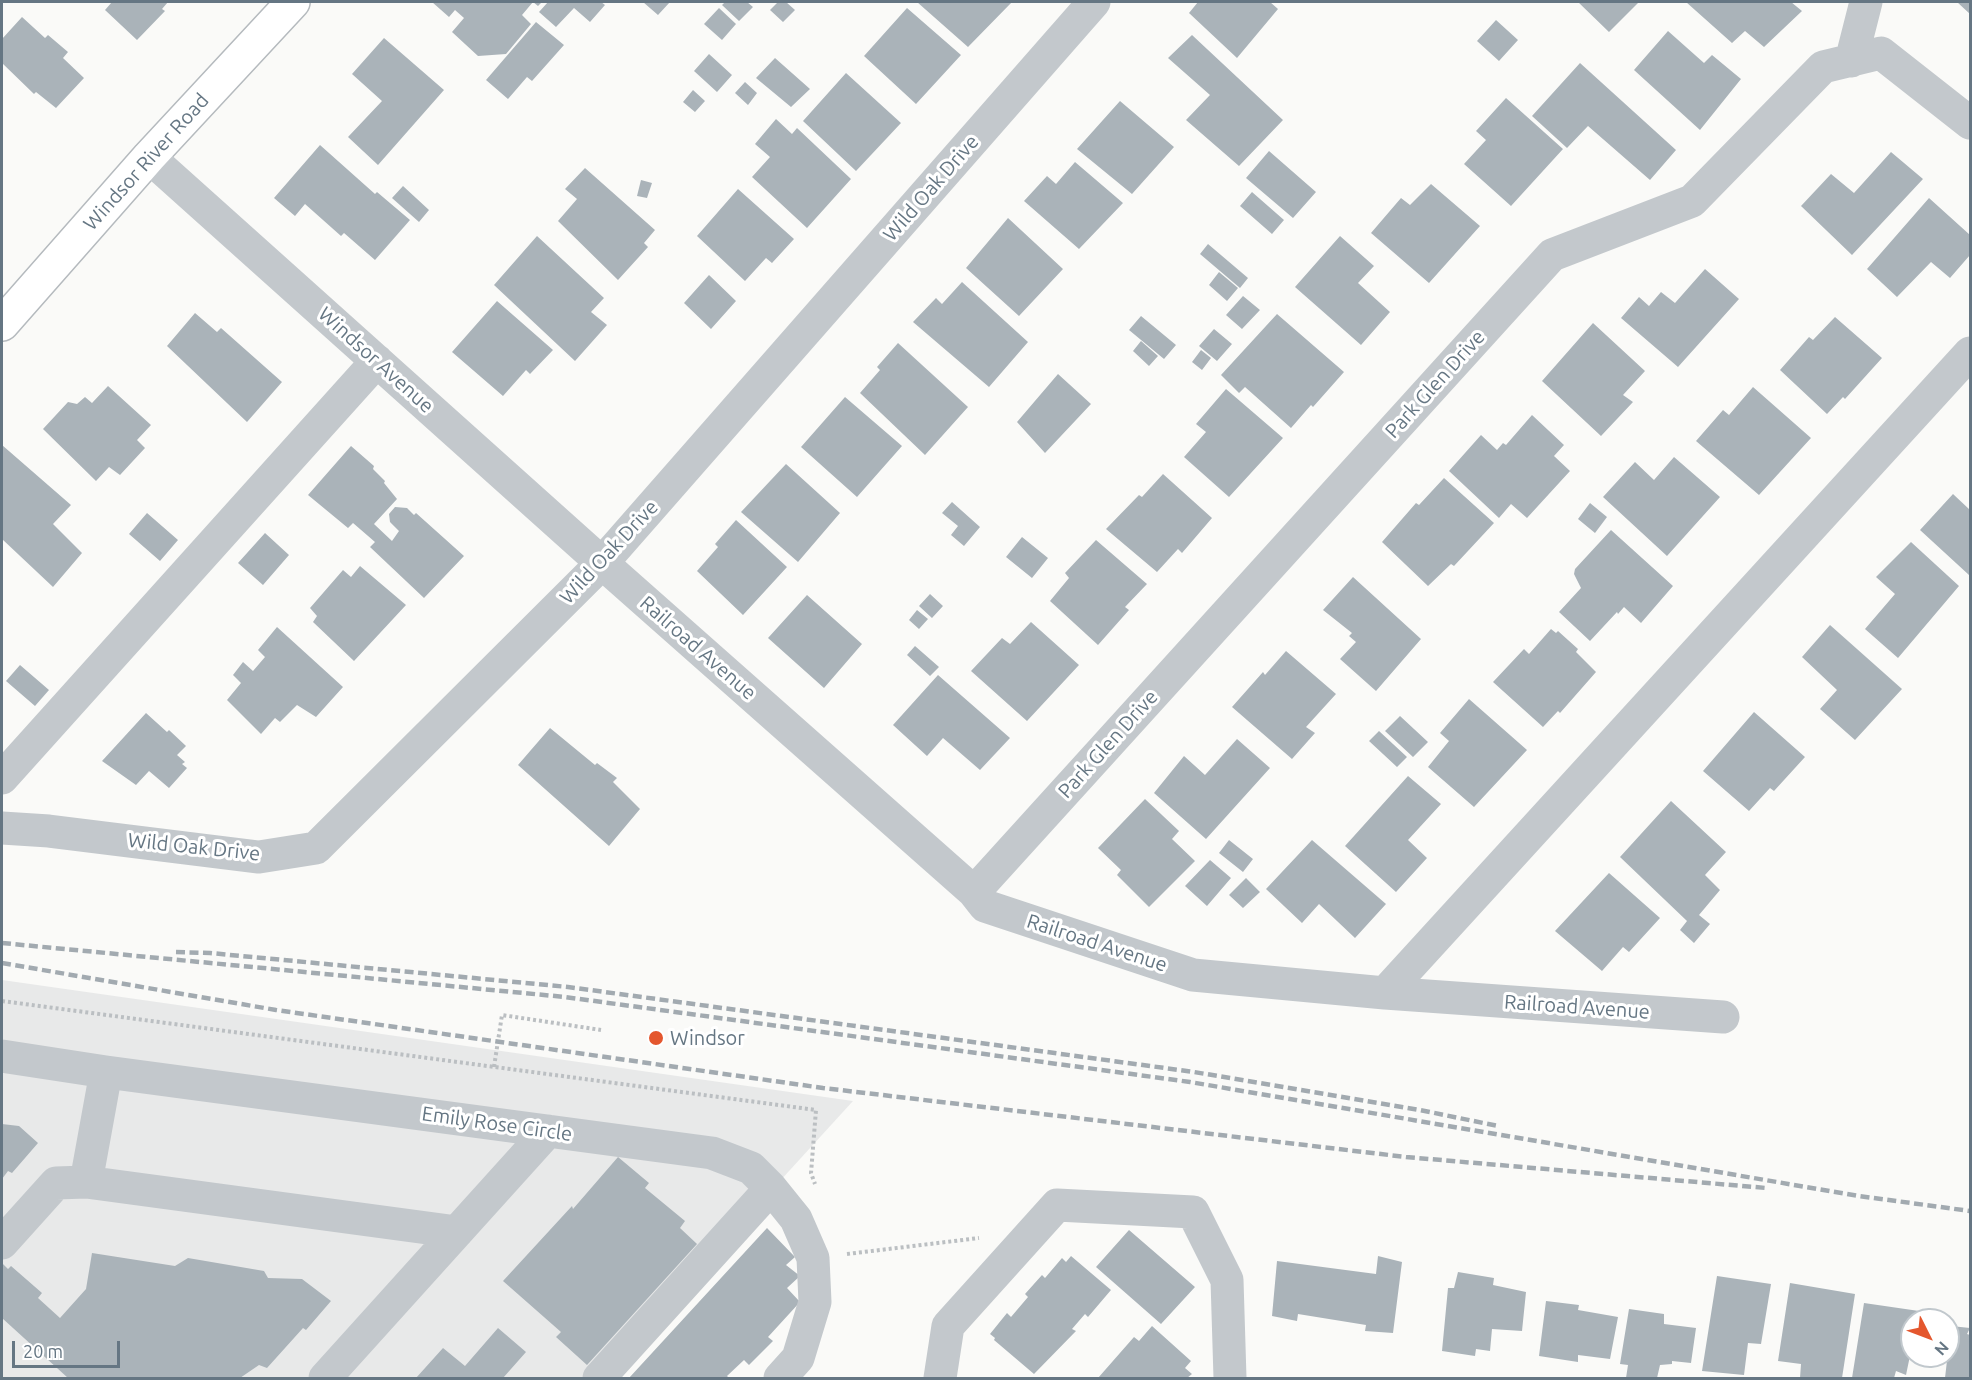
<!DOCTYPE html>
<style>
body{margin:0}
#map{position:relative;width:1972px;height:1380px;overflow:hidden;background:#fafaf8;font-family:Ubuntu,sans-serif}
canvas{display:block}
.frame{position:absolute;inset:0;border:3px solid #657683;pointer-events:none}
.north{position:absolute;left:1900px;top:1308px;width:60px;height:60px;box-sizing:border-box;background:#fff;border:2px solid #c1c8cd;border-radius:50%;rotate:132deg;font-size:16px;font-weight:700;line-height:24px;text-align:center;color:#657683}
.north::after{content:'';display:block;margin:auto;width:21px;height:27px;background:#e4572e;clip-path:polygon(50% 0,100% 100%,50% 72%,0 100%)}
.scale{position:absolute;left:12px;top:1341px;width:108px;height:27px;box-sizing:border-box;border:3px solid #657683;border-top:0;padding-left:8px;font-size:18px;line-height:21px;white-space:nowrap;color:#657683;-webkit-text-stroke:4px #fff;paint-order:stroke}
</style>
<div id="map">
<canvas width="1972" height="1380"></canvas>
<div class="frame"></div>
<div class="north">N</div>
<div class="scale">20 m</div>
</div>
<script>
const c = document.querySelector('canvas').getContext('2d');
c.lineJoin = 'round';
function paint(path, color) { c.fillStyle = color; c.fill(path, 'evenodd'); }
function strokePath(path, color, width, dash) { c.strokeStyle = color; c.lineWidth = width; c.lineCap = dash ? 'butt' : 'round'; c.setLineDash(dash || []); c.stroke(path); }
function label(font, color, halo, rows, align = 'center') {
  c.font = font + ' Ubuntu,sans-serif'; c.lineWidth = 6; c.setLineDash([]); c.textBaseline = 'middle'; c.strokeStyle = halo; c.fillStyle = color; for (const [text, x, y, turn = 0] of rows) {
    c.save(); c.translate(x, y); c.rotate((+turn || 0) * Math.PI / 180); c.textAlign = isNaN(turn) ? turn : align; if (halo) c.strokeText(text, 0, 0); c.fillText(text, 0, 0); c.restore();
  }
}
const built = new Path2D(`
 M2 980 853 1101 600 1378H2Z`);
const building = new Path2D(`
 M112 2H168L162 9 165 11 137 40 105 10Z
 M432 2H542L538 6 533 2 522 15 531 24 506 54 478 56 452 32 464 18 455 10 449 17Z
 M548 2H601L605 5 590 22 574 8 556 27 539 12Z
 M643 2H670L658 15Z
 M725 2H747L753 7 739 21 722 5Z
 M778 2H786L795 10 783 22 770 10Z
 M917 2H1012L968 47Z
 M1198 2H1270L1278 9 1237 58 1189 13Z
 M1578 2H1639L1609 32Z
 M1686 2H1791L1802 11 1764 47 1745 31 1732 43Z
 M1957 2H1970V14Z
 M719 8 736 24 722 40 704 24Z
 M907 8 961 55 916 104 864 56Z
 M22 17 45 38 48 35 68 52 63 58 84 78 56 108 36 92 34 94 2 63V39Z
 M1496 20 1518 40 1499 61 1477 41Z
 M536 22 564 45 532 81 527 77 508 99 486 80Z
 M1668 31 1704 63 1712 55 1741 79 1700 130 1634 70Z
 M1192 35 1283 120 1239 166 1186 120 1210 95 1168 58Z
 M384 38 444 90 378 165 348 137 382 101 352 74Z
 M709 54 732 75 717 92 694 71Z
 M775 58 810 89 791 107 756 78Z
 M1580 63 1676 150 1650 180 1588 126 1567 148 1532 116Z
 M846 73 901 123 856 171 803 121Z
 M745 82 757 93 748 105 735 93Z
 M693 90 705 101 695 112 683 102Z
 M1506 98 1563 149 1511 206 1464 164 1486 140 1476 131Z
 M1120 101 1174 147 1132 194 1077 149Z
 M776 119 792 134 797 128 851 179 807 228 752 177 770 157 755 144Z
 M320 145 375 194 377 192 410 220 375 260 344 233 341 236 305 204 295 216 274 198Z
 M1269 151 1316 192 1293 218 1246 178Z
 M1891 152 1923 179 1852 255 1801 206 1831 174 1854 193Z
 M1075 162 1123 203 1079 249 1024 201 1047 176 1056 184Z
 M585 168 655 230 644 243 648 247 618 280 558 221 577 199 565 189Z
 M641 180 652 183 647 198 637 196Z
 M1431 184 1480 226 1429 283 1371 233 1401 198 1410 205Z
 M403 186 429 210 419 222 392 198Z
 M738 189 794 239 772 263 766 258 745 281 697 236Z
 M1252 192 1284 220 1272 234 1240 206Z
 M1929 198 1970 235V255L1950 278 1931 262 1897 297 1867 269Z
 M1008 218 1063 269 1019 316 966 268Z
 M537 236 604 298 591 312 607 325 575 361 494 285Z
 M1340 236 1374 266 1358 283 1390 312 1361 345 1295 287Z
 M1208 244 1248 278 1240 288 1200 254Z
 M1705 269 1739 299 1678 367 1621 318 1639 297 1649 306 1661 292 1675 303Z
 M1219 272 1238 288 1227 301 1209 285Z
 M709 275 736 301 711 329 684 303Z
 M962 282 1028 342 989 387 913 322 936 298 942 304Z
 M1243 296 1260 310 1242 329 1226 315Z
 M497 301 553 350 530 374 526 370 503 396 452 352Z
 M195 313 217 332 221 328 282 382 247 422 167 346Z
 M1277 314 1344 372 1313 407 1311 405 1291 428 1245 387 1239 393 1221 375Z
 M1141 316 1176 345 1164 359 1129 330Z
 M1835 317 1882 358 1845 399 1843 397 1827 414 1780 370 1809 337 1813 340Z
 M1593 323 1645 371 1623 395 1633 402 1601 436 1542 381Z
 M1214 329 1232 344 1217 361 1199 346Z
 M1141 341 1158 356 1149 366 1133 351Z
 M898 343 968 407 925 455 860 393 880 370 877 367Z
 M1201 350 1211 358 1202 370 1192 362Z
 M1058 374 1091 404 1045 453 1017 422Z
 M108 386 151 425 137 440 145 448 120 475 109 467 96 481 43 429 68 402 77 404 85 397 92 403Z
 M1753 387 1811 438 1759 495 1696 441 1723 410 1729 415Z
 M1226 389 1283 438 1229 497 1184 457 1206 432 1196 424Z
 M845 397 902 446 857 497 801 447Z
 M1532 415 1564 445 1554 456 1570 471 1527 518 1511 504 1499 518 1449 471 1481 435 1497 450 1503 443 1506 445Z
 M2 445 71 505 53 524 82 553 53 587 2 539Z
 M351 446 374 466 373 469 385 481 384 483 397 499 374 524 392 541 399 531 390 522 389 514 395 507 407 508 414 515 416 513 464 556 424 598 370 547 375 542 353 523 348 528 308 495Z
 M1674 457 1720 497 1667 556 1603 497 1635 462 1654 480Z
 M786 464 840 513 798 562 741 512Z
 M1163 474 1212 518 1182 553 1178 549 1157 572 1106 529 1139 495 1142 497Z
 M1444 478 1494 523 1454 566 1451 564 1428 586 1382 542 1416 503 1419 505Z
 M1953 494 1970 510 1969 575 1920 530Z
 M952 502 980 527 964 546 951 535 958 526 942 513Z
 M1590 503 1607 517 1595 533 1578 519Z
 M147 513 178 540 160 561 129 534Z
 M736 520 787 567 743 615 697 571 718 547 715 544Z
 M1611 530 1673 586 1641 623 1624 607 1618 614 1617 612 1590 641 1559 612 1581 588 1574 574 1575 569Z
 M265 533 289 555 263 585 238 563Z
 M1022 537 1048 558 1032 578 1006 557Z
 M1096 540 1147 584 1125 607 1129 610 1098 645 1050 601 1069 578 1065 573Z
 M1911 542 1959 586 1898 658 1865 629 1895 594 1876 577Z
 M360 566 406 605 354 661 313 622 317 616 310 608 343 570 351 577Z
 M1353 577 1421 639 1376 691 1340 659 1356 642 1349 636 1352 633 1323 610Z
 M930 594 943 606 932 618 919 606Z
 M807 595 862 644 824 688 768 638Z
 M917 610 928 619 919 629 909 620Z
 M1031 622 1079 665 1027 721 971 671 1002 638 1010 644Z
 M1830 625 1902 689 1855 740 1820 709 1837 690 1802 657Z
 M277 627 343 687 316 717 297 705 280 722 275 718 261 734 227 700 241 683 233 675 243 662 253 671 265 657 258 650Z
 M1551 629 1556 633 1558 631 1578 649 1576 652 1596 672 1560 713 1558 711 1543 727 1493 682 1524 649 1529 654Z
 M915 646 939 667 930 676 907 655Z
 M1286 651 1336 694 1306 727 1315 733 1292 759 1232 707 1263 672 1265 675Z
 M20 665 49 690 35 706 6 681Z
 M938 675 1010 738 980 770 943 738 927 756 893 725Z
 M1469 699 1527 750 1474 807 1428 767 1449 741 1440 733Z
 M1754 712 1805 757 1774 791 1770 788 1749 811 1703 771Z
 M146 713 167 732 169 730 186 746 177 755 185 762 182 764 187 768 169 788 149 771 136 785 102 761Z
 M1400 716 1428 742 1413 757 1385 731Z
 M550 728 595 765 597 763 617 778 613 782 640 809 609 846 518 765Z
 M1379 731 1407 757 1397 767 1369 741Z
 M1237 739 1270 768 1206 839 1154 793 1184 756 1205 775Z
 M1408 776 1441 804 1408 840 1427 858 1396 892 1345 846Z
 M1145 799 1179 831 1172 839 1195 861 1149 907 1117 875 1121 870 1098 848Z
 M1671 801 1726 852 1705 875 1720 890 1699 915 1710 924 1694 943 1680 930 1687 921 1620 857Z
 M1229 840 1253 859 1243 872 1219 853Z
 M1312 840 1386 904 1355 938 1319 904 1302 923 1266 889Z
 M1210 860 1231 878 1207 906 1185 886Z
 M1609 873 1660 918 1629 952 1623 947 1602 971 1555 931Z
 M1246 878 1260 892 1243 908 1229 895Z
 M2 1124 19 1126 38 1143 12 1173 8 1171 2 1179Z
 M618 1157 649 1183 645 1188 685 1221 680 1228 697 1244 587 1365 556 1337 561 1332 503 1281 572 1206 573 1209Z
 M767 1228 795 1257 786 1265 800 1276 787 1288 800 1302 768 1337 773 1341 749 1365 744 1360 727 1376 729 1378H629Z
 M1129 1230 1195 1287 1161 1324 1096 1267Z
 M92 1253 175 1266 188 1258 264 1271 268 1278 302 1279 331 1301 306 1330 303 1328 267 1368 259 1365 240 1378H68L2 1318V1263L8 1269 11 1266 42 1293 38 1298 60 1318 86 1289Z
 M1071 1256 1111 1290 1088 1317 1085 1314 1072 1329 1076 1331 1034 1374 994 1340 995 1338 990 1334 1007 1313 1011 1317 1028 1297 1025 1294 1042 1275 1045 1278 1062 1258 1066 1262Z
 M1378 1256 1402 1262 1393 1333 1365 1331 1366 1325 1298 1314 1297 1321 1272 1316 1277 1261 1376 1274Z
 M1458 1272 1494 1278 1493 1285 1526 1292 1522 1331 1492 1329 1490 1351 1476 1349 1475 1356 1442 1351 1448 1288H1454Z
 M1717 1276 1771 1284 1761 1344 1748 1343 1744 1375 1702 1371Z
 M1790 1283 1855 1294 1842 1378H1800L1801 1364 1778 1361Z
 M1546 1301 1579 1305 1578 1310 1618 1317 1610 1359 1578 1355V1362L1539 1356Z
 M1864 1303 1919 1311 1917 1320H1912V1346L1906 1375 1896 1371 1894 1378H1852Z
 M1629 1309 1664 1314V1324L1696 1328 1691 1363 1672 1361V1364L1660 1365 1657 1378H1626L1628 1365 1620 1364Z
 M1152 1326 1191 1361 1185 1368 1192 1374 1187 1378H1098L1134 1337 1139 1341Z
 M1951 1326 1970 1328 1967 1334 1970 1335V1378H1945Z
 M498 1328 526 1352 503 1378H416L443 1348 465 1366Z`);
const path = new Path2D(`
 M2 1001 816 1110 811 1173 815 1184
 M494 1067 502 1015 601 1030
 M847 1254 979 1238`);
const minor = new Path2D(`
 M1851 61 1866 2
 M149 157 602 563 974 892 985 906 1193 975 1385 993 1723 1017
 M2 778 377 361
 M2 828 49 831 259 857 316 848 602 563 1094 2
 M974 892 1552 255 1692 201 1823 67 1881 53 1970 123
 M1385 993 1970 353
 M2 1056 106 1072 712 1153 751 1168 771 1188 796 1219 813 1258 815 1302 798 1358 780 1378
 M106 1072 86 1182 457 1232
 M2 1243 56 1183 86 1182
 M325 1378 548 1131
 M599 1378 771 1188
 M940 1378 948 1326 1057 1205 1193 1212 1227 1280 1230 1378`);
const major = new Path2D(`
 M2 324 149 157 293 2`);
const rail = new Path2D(`
 M2 943 565 997 1190 1082 1859 1196 1970 1211
 M176 952 210 953 568 987 1194 1072 1420 1110 1498 1126
 M2 963 276 1010 823 1088 1406 1157 1766 1188`);
const markers = [
 [656,1038,8,"#e4572e"]
];
const streetNames = [
 ["Windsor River Road",146,162,-48],
 ["Wild Oak Drive",931,188,-49],
 ["Windsor Avenue",376,360,42],
 ["Park Glen Drive",1435,384,-48],
 ["Wild Oak Drive",609,552,-47],
 ["Railroad Avenue",698,648,41],
 ["Park Glen Drive",1108,744,-48],
 ["Wild Oak Drive",194,847,6],
 ["Railroad Avenue",1097,943,18],
 ["Railroad Avenue",1577,1007,4],
 ["Emily Rose Circle",497,1124,8]
];
const poiNames = [
 ["Windsor",670,1038]
];
paint(built, '#e8e9e9');
paint(building, '#aab3b9');
strokePath(major, '#b5babe', 36);
strokePath(path, '#bbbfc2', 4, [3, 3]);
strokePath(minor, '#c3c8cc', 33);
strokePath(major, '#fff', 33);
strokePath(rail, '#a2aab0', 4.5, [9, 4.5]);
for (const [x, y, r, color] of markers) { const dot = new Path2D(); dot.arc(x, y, r, 0, 2 * Math.PI); c.fillStyle = color; c.fill(dot); strokePath(dot, '#fff', 2); }
label('20px', '#657683', '#fff', streetNames);
label('20px', '#657683', '#fff', poiNames, 'left');
</script>
